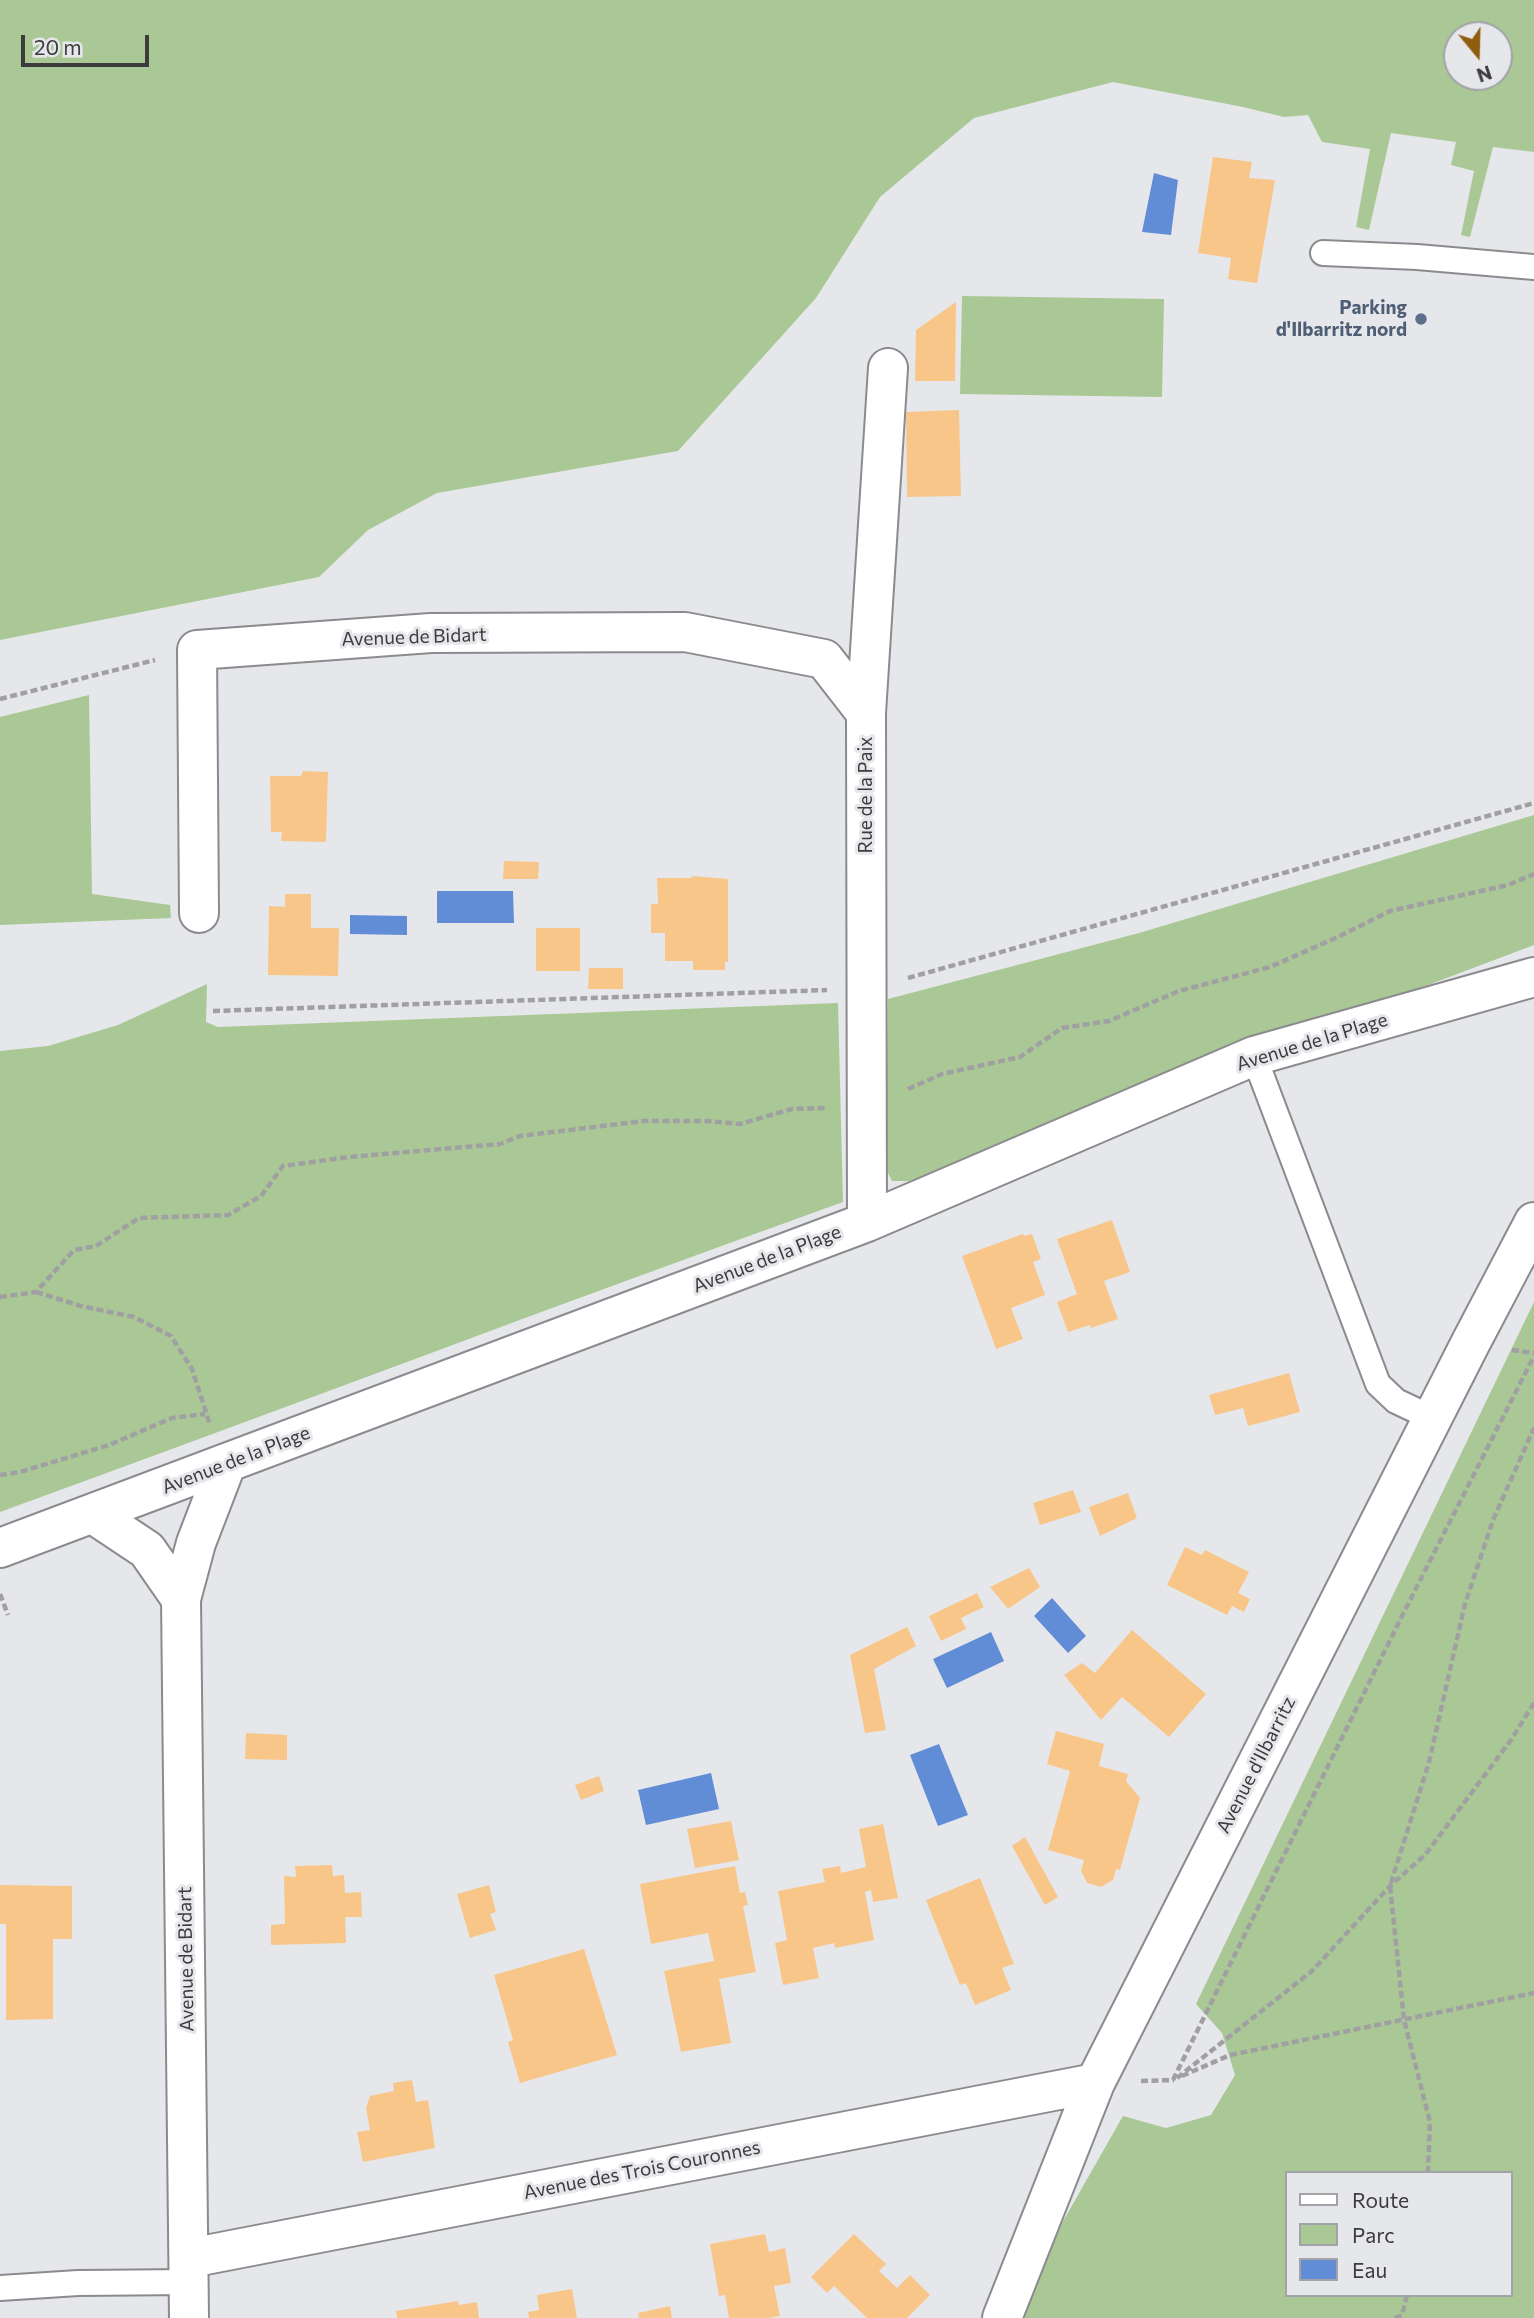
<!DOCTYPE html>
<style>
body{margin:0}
#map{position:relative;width:1534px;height:2318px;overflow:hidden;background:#e6e7eb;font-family:Commissioner,sans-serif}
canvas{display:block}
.legend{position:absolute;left:1285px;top:2171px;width:228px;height:126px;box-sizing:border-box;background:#e6e7eb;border:2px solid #a2a3a6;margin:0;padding:9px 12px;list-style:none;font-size:21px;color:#3c3c3e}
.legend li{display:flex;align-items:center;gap:14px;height:35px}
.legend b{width:35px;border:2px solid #a2a3a6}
.north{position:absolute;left:1443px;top:21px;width:70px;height:70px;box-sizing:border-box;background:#e6e7eb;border:2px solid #a2a3a6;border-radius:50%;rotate:161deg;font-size:19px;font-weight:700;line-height:28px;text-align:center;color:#3c3c3e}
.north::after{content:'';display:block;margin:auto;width:24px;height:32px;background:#905d0e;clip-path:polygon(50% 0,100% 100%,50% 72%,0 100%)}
.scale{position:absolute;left:21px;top:35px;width:128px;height:32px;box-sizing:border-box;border:4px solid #3c3c3e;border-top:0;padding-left:9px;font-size:21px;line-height:24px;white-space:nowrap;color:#3c3c3e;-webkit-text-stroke:5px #e6e7eb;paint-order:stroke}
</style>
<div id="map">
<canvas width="1534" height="2318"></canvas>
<ul class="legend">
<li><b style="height:9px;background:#fff"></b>Route</li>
<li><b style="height:19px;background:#a9c895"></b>Parc</li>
<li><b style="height:19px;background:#608dd6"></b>Eau</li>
</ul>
<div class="north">N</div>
<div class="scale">20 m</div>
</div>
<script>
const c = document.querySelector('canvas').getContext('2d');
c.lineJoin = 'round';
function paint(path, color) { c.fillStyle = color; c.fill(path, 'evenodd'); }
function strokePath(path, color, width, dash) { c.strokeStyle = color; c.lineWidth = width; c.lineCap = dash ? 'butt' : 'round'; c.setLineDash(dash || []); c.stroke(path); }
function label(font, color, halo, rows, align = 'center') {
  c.font = font + ' Commissioner,sans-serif'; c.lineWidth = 6; c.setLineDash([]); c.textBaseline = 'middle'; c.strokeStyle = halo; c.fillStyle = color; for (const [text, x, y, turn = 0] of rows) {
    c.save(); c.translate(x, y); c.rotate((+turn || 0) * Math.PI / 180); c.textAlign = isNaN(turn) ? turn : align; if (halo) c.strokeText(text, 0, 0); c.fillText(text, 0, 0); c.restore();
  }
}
const green = new Path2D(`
 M0 0H1534V152L1493 147 1470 237 1461 235 1474 171 1451 165 1456 142 1391 133 1369 230 1356 227 1370 149 1322 142 1308 115 1284 117 1243 107 1113 82 974 118 880 197 816 298 678 451 437 493 368 530 319 577 0 640ZM1457 35H1499V77H1457Z
 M962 296 1164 299 1162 397 960 394Z
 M89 695 92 894 170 905 171 918 0 925V717Z
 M1534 815V945L909 1181H892L886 1169 888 999 1139 933Z
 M207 984 206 1022 218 1027 838 1003 843 1202C561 1303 281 1410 0 1512V1051L48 1046 118 1025Z
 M1534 1302V2318H1008L1123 2116 1166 2128 1211 2115 1235 2075 1222 2033 1196 2004ZM1287 2173H1511V2295H1287Z`);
const water = new Path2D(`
 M1154 173 1178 180 1171 235 1142 232Z
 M437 891H513L514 923H437Z
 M350 915 407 916V935L350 934Z
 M1052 1598 1086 1636 1068 1653 1034 1616Z
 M991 1632 1004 1661 947 1688 933 1659Z
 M939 1744 968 1815 938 1826 910 1755Z
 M711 1773 719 1809 646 1825 638 1790Z`);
const building = new Path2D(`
 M1213 157 1252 162 1249 178 1275 180 1257 283 1228 279 1231 258 1198 253Z
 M956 302 955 381H915L916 330Z
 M959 410 961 496 907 497 906 412Z
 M303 771 328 772 326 842 281 841 282 832H271L270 776H301Z
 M504 861 539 862 538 879H503Z
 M691 876 728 879V962H725V970H693V961H665V933H651V904H658L657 878H692Z
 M285 894H311V928H339L338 976 268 975 269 906 285 907Z
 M536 928H580V971H536Z
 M589 968H623V989H588Z
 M1112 1220 1130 1272 1104 1281 1118 1319 1091 1328 1090 1325 1068 1332 1057 1302 1077 1294 1057 1239Z
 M1023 1234 1024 1236 1032 1234 1041 1259 1033 1262 1045 1295 1011 1308 1023 1339 996 1349 962 1256Z
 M1289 1373 1300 1412 1248 1426 1243 1408 1215 1415 1209 1395Z
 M1073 1490 1081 1512 1040 1525 1033 1503Z
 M1128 1493 1137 1518 1100 1536 1089 1507Z
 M1185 1547 1202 1555 1205 1550 1249 1572 1238 1593 1250 1599 1244 1612 1232 1606 1227 1615 1167 1585Z
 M1029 1568 1040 1587 1008 1609 990 1587Z
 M977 1593 984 1607 961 1618 966 1629 941 1641 929 1616Z
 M907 1627 916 1646 874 1669 886 1730 865 1733 850 1655Z
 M1132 1630 1206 1694 1169 1737 1122 1697 1101 1720 1064 1675 1082 1663 1095 1673Z
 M1056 1731 1104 1744 1099 1766 1128 1774 1126 1781 1140 1798 1120 1870 1116 1869 1113 1880 1101 1887 1087 1883 1081 1871 1084 1860 1048 1850 1070 1771 1047 1764Z
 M246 1733 287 1735V1760L245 1759Z
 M599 1776 604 1791 581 1800 575 1785Z
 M731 1821 739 1860 695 1868 687 1829Z
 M883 1824 898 1898 873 1902 871 1890 865 1892 874 1940 835 1948 834 1943 813 1948 819 1978 783 1985 775 1943 787 1940 778 1891 825 1882 822 1869 840 1866 841 1873 866 1867 859 1829Z
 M1025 1837 1058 1897 1045 1905 1012 1846Z
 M332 1865 333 1876 344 1875 345 1893 361 1892 362 1917H345L346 1943 271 1945V1925L285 1924 284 1876 296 1877 295 1866Z
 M735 1866 740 1893 745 1892 748 1905 743 1906 756 1972 719 1979 731 2043 681 2052 664 1971 714 1961 708 1933 651 1944 640 1884Z
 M980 1878 1014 1964 1002 1968 1011 1990 975 2005 966 1983 960 1985 926 1900Z
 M0 1885 72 1886V1939H53V2019L6 2020V1924H0Z
 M489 1885 496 1912 490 1914 496 1930 470 1938 457 1894Z
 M584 1949 617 2055 520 2083 508 2042 513 2040 494 1975Z
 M412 2080 416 2102 428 2100 435 2148 363 2162 357 2132 370 2130 366 2108 370 2096 394 2091 393 2083Z
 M765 2234 769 2252 785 2248 791 2283 774 2286 780 2316 768 2318H729L725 2295 719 2296 710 2244Z
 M854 2234 886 2264 879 2271 897 2288 910 2275 930 2295 907 2318H867L834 2286 827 2293 811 2277Z
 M572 2289 577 2318H529L528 2312 539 2310 537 2295Z
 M458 2301 459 2305 477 2302 479 2318H397L396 2311Z
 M670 2306 672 2318H639L638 2313Z`);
const path = new Path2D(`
 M0 699 155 660
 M908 978 1534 803
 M213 1011 827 990
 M908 1089 942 1074 1020 1057 1062 1028 1109 1021 1179 991 1270 967 1340 936 1390 911 1508 885 1534 874
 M36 1292 81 1306 134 1317 171 1336 192 1369 210 1425
 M0 1297 36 1292 74 1250 96 1246 139 1218 228 1215 261 1196 283 1166 349 1157 500 1144 520 1136 644 1121H707L740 1124 792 1109 826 1108
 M1512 1350 1534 1353
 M0 1475 20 1472 109 1445 172 1418 205 1414
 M0 1594 8 1615
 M1182 2076 1230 2055 1534 1993
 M1177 2078 1312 1971 1390 1886 1425 1855 1511 1740 1534 1703
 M1173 2080 1405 1610 1534 1356
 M1141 2081 1174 2080
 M1428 2173 1430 2122 1404 2020 1390 1886 1429 1762 1465 1604 1493 1520 1534 1428
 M1395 2318 1402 2315 1407 2295`);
const service = new Path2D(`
 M1323 253 1417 257 1534 267
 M1254 1056 1378 1384 1396 1401 1432 1418
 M0 2288 78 2283 190 2282`);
const minor = new Path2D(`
 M199 913 197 650 431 633 685 632 824 659 866 713
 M867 1222 866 713 888 368
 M93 1514 147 1550 181 1599
 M0 1548 867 1222 1254 1056 1534 977
 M190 2258 1095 2083
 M189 2318 181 1599 196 1543 226 1465
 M1002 2318 1095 2083 1470 1344 1534 1222`);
const markers = [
 [1421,319,7,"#5c6f8a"]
];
const serviceNames = [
 ["Parking",1407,308],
 ["d'Ilbarritz nord",1407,330]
];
const streetNames = [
 ["Avenue de Bidart",414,637,-2],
 ["Rue de la Paix",866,795,-90],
 ["Avenue de la Plage",1312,1042,-17],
 ["Avenue de la Plage",767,1259,-21],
 ["Avenue de la Plage",236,1460,-21],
 ["Avenue d'Ilbarritz",1256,1765,-63],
 ["Avenue de Bidart",186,1959,-91],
 ["Avenue des Trois Couronnes",642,2170,-11]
];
paint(green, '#a9c895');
paint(water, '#608dd6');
paint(building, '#f9c68a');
strokePath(service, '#8b8b8f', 28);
strokePath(minor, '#8b8b8f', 42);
strokePath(path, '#a0a0a3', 4.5, [7, 3.5]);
strokePath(service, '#fff', 24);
strokePath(minor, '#fff', 38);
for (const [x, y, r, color] of markers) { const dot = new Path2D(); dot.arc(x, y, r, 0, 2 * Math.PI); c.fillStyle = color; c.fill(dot); strokePath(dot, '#e6e7eb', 2.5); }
label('bold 19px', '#4e5e75', '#e6e7eb', serviceNames, 'right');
label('19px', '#3c3c3e', '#e6e7eb', streetNames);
</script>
